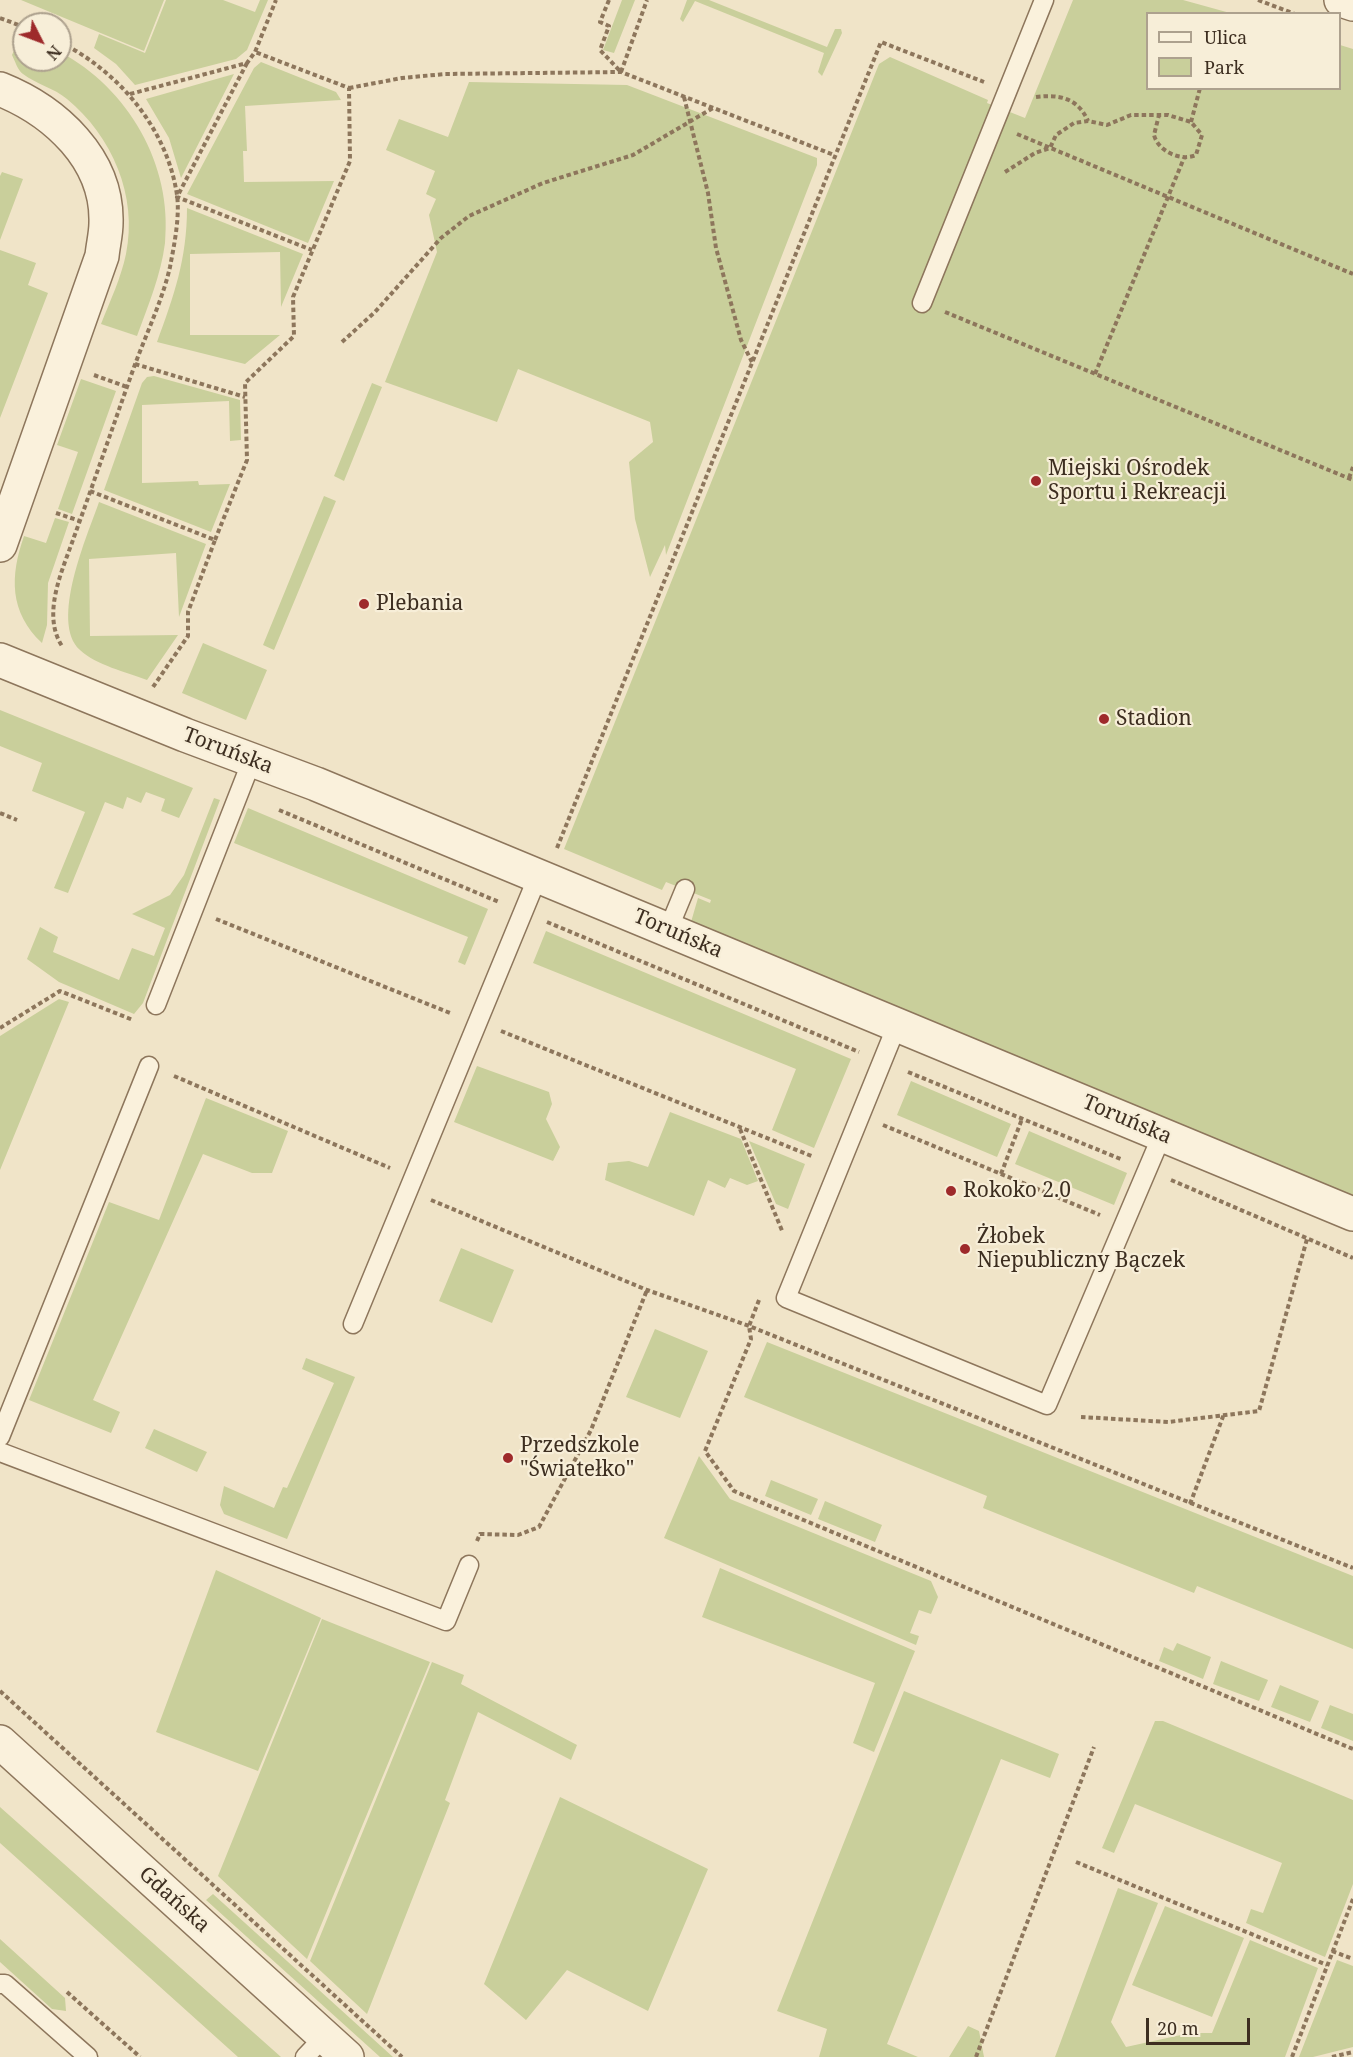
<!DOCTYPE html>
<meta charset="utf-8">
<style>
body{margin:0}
#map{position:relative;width:1353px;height:2057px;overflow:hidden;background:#f0e4c8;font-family:"Noto Serif",serif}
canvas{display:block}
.legend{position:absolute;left:1146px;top:12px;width:195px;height:78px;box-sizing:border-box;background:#f7eed8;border:2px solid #ada18e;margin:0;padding:8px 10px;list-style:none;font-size:18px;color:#3d2e20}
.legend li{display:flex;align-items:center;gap:12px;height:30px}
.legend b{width:30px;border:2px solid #ada18e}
.north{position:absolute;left:12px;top:12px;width:60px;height:60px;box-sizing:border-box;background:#f7eed8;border:2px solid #ada18e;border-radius:50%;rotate:132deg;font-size:16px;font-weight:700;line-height:24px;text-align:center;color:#3d2e20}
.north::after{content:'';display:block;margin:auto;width:21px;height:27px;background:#9e2a2b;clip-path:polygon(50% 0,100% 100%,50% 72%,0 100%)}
.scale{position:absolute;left:1146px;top:2018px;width:104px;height:27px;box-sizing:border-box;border:3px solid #3d2e20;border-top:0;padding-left:8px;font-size:18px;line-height:21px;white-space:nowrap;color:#3d2e20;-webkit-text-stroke:4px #f7eed8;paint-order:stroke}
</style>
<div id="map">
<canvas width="1353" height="2057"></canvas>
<ul class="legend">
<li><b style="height:8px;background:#faf1dc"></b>Ulica</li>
<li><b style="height:16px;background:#c9cf9b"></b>Park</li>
</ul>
<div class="north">N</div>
<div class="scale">20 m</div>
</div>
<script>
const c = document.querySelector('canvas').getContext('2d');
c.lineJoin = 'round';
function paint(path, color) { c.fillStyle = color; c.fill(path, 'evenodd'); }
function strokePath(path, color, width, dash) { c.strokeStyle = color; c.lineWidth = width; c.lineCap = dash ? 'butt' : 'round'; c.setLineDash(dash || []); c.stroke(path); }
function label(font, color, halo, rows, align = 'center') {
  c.font = font + ' "Noto Serif",serif'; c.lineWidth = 4.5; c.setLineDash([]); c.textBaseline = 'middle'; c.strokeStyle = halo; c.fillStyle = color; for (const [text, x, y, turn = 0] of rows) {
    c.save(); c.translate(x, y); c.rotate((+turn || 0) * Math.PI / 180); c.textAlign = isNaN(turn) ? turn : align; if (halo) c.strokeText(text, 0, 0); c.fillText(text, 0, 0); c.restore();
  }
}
const green = new Path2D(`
 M21 0H164L144 51Z
 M166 0H223L255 12 260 0H268L247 50 236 59 135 85 116 64 94 48 99 34 145 53Z
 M622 0H635L614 53 603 50Z
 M687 0H709L827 47 835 29H841L842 33 822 76 818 72 824 53 695 1 683 22 680 19Z
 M1073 0H1183L1230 13 1148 14V88H1340V45L1353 49V1199L691 922 698 898 710 903 711 900 666 882 662 890 564 849 879 64 890 57 988 100 987 103 1025 118Z
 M20 37 24 38V60H60V52C128 88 173 165 165 243 161 275 148 306 137 336L101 324C110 301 121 278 126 254 138 196 112 136 67 99 54 88 36 84 23 74 18 71 15 61 12 55Z
 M261 62 336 92 341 100 245 106 247 151H243L244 182 334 181 308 243 187 194 254 68Z
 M234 74 181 178 169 138 146 99Z
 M469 82 627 85 817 158V165L666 555 665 545 650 577 635 519 629 462 653 442 650 422 518 369 497 422 385 382 437 252 429 215 436 199 426 194 435 171 386 150 399 119 448 137Z
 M2 172 23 179 0 240V176Z
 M187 208 303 254 281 307 280 252 190 254V335H280L245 364 157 342C174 296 187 259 187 208Z
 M0 250 36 263 28 285 48 293 0 418Z
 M154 376 240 400 241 440 230 441 229 401 142 405V483L198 481 199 485 230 484 211 532 104 490 142 383 147 377Z
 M81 379 116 391 72 514 58 509 78 452 57 445Z
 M372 383 382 387 344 481 334 476Z
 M324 496 336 501 274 650 263 645Z
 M99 502 206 544 179 617 176 553 89 559 90 636 178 635 147 680C126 672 96 665 80 650 49 622 88 534 99 502Z
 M55 518 69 522 48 583 47 625 42 643C9 612 10 576 24 536L46 543Z
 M203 643 267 670 246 720 182 693Z
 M0 710 193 788 179 818 161 811 165 799 146 792 141 803 127 797 123 809 105 802 68 893 54 888 85 812 32 791 42 763 0 746Z
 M214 798 220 800 143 1003 134 1014 59 982 27 959 40 927 58 937 53 952 119 980 132 948 154 956 165 928 132 914 170 895 184 875Z
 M248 808 488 909 465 965 458 962 468 937 234 843Z
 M546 931 851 1059 814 1148 772 1130 796 1069 533 963Z
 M59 999 69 1002 0 1170V1036Z
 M477 1066 549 1092 552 1104 546 1119 560 1147 553 1161 454 1122Z
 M911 1081 1011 1124 997 1157 897 1115Z
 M206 1098 288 1131 272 1173H252L203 1154 93 1400 120 1412 111 1433 29 1400 109 1202 159 1220Z
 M670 1112 741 1139 758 1181 747 1185 730 1178 725 1188 708 1180 694 1216 605 1180 608 1163 629 1161 648 1167Z
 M1029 1131 1127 1173 1114 1205 1015 1164Z
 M749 1141 805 1164 788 1209 776 1204Z
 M461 1248 514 1270 492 1323 439 1301Z
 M655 1329 708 1351 680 1418 626 1397Z
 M767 1342 1353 1576V1649L1197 1586 1194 1593 983 1508 987 1496 744 1397Z
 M306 1358 355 1377 287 1539 224 1514 220 1505 224 1486 274 1508 283 1487 287 1488 334 1383 302 1369Z
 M154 1429 207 1452 197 1472 145 1448Z
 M699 1456 730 1499 931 1581 938 1597 931 1614 919 1610 910 1633 919 1636 916 1645 664 1538Z
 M771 1480 818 1499 811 1515 765 1496Z
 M825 1501 882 1525 875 1542 818 1519Z
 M720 1568 915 1651 874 1752 853 1743 875 1683 702 1617Z
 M216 1570 321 1618 258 1771 156 1732Z
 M322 1619 430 1662 307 1959 218 1876Z
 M1177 1643 1211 1657 1203 1679 1159 1661 1164 1647 1173 1651Z
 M1221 1661 1268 1680 1259 1701 1213 1684Z
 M432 1662 464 1675 461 1684 577 1745 571 1760 478 1712 445 1800 450 1803 367 2014 310 1961Z
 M1280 1685 1319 1701 1310 1722 1271 1707Z
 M904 1691 1059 1754 1050 1778 1001 1759 887 2044 918 2057H819L827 2029 777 2011Z
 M1330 1705 1353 1714V1741L1321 1728Z
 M1155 1721H1163L1353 1800V1884L1325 1957 1246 1923 1251 1909 1263 1913 1282 1863 1135 1804 1114 1853 1102 1848Z
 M560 1797 708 1869 648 2011 567 1970 526 2020 484 1984Z
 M0 1807 281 2057H238L0 1843Z
 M1118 1888 1158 1903 1111 2022 1126 2047 1190 2033H1212L1250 1940 1318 1968 1285 2057H1055Z
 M213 1894 393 2057H380L206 1900Z
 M1165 1906 1244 1938 1212 2017 1132 1985Z
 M0 1939 65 1998 66 2011 52 2009 0 1962Z
 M1337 1960 1353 1966V2047L1313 2057H1299Z
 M968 2026 979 2031 984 2057H949Z`);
const path = new Path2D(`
 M609 0 600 22 609 26 600 50 620 71
 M1258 0 1295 14
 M0 18 24 27
 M60 42C119 72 167 128 177 195 180 217 174 246 170 267 162 302 145 336 133 370 113 426 94 482 74 537 63 569 41 614 62 646
 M247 63 177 197 312 250
 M621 72 647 0
 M349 88 402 78 445 74 621 72 834 155
 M130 94 247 63 255 52 276 0
 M684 97 708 193 716 248 741 340 752 362
 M1036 97C1059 94 1078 98 1088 121
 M1191 122 1200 88
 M1017 134 1353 274
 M1005 172 1035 153 1050 148 1056 135 1074 123 1088 121 1107 125 1131 115H1168L1191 122 1202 135 1196 155C1181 162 1158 151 1154 135L1159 115
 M945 312 1353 480
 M342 342 375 312 441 238 469 216 543 183 633 155 713 108
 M135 364 245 397
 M1095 374 1184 158
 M94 375 127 387
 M1349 478 1353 467
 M90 491 215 540 188 612V636L153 687
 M56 513 80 521
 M215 540 247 460 245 383 294 336 293 297 350 161 349 88 255 52
 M279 810 499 902
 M0 813 17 820
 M557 848 881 42 984 82
 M216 919 450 1013
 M547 922 859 1052
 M0 1028 60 991 133 1020
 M501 1031 814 1157
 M908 1072 1123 1160
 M174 1076 390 1168
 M883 1125 1100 1215
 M740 1129 783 1233
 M1001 1174 1022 1119
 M1171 1180 1353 1258
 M431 1200 647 1290 749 1326 1353 1568
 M759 1300 749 1326 751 1339 705 1451 734 1491 1353 1749
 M1081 1417 1168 1422 1259 1411 1307 1239
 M1190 1504 1224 1414
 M477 1541 480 1534 518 1535 539 1527 591 1430 647 1290
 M0 1691 402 2057
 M1076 1862 1327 1965
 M1332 1951 1353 1959
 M67 1992 140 2057
 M976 2057 1094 1747
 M1292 2057 1353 1899
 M1332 2057 1353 2052`);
const service = new Path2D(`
 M922 303 1044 0
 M668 930 685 889
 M156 1005 252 760
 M897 1025 786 1298 1047 1405 1162 1135
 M353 1324 538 876
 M0 1437 149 1066
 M0 1452 446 1621 469 1565
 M0 1984H5L88 2057
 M305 2057 325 2036`);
const minor = new Path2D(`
 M0 89C55 111 108 159 106 223 106 234 103 245 102 256L0 545
 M0 660 185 735 316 784 1353 1214`);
const tertiary = new Path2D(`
 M1341 0 1353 4
 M0 1742 347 2057`);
const markers = [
 [1036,481,6,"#9e2a2b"],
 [364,604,6,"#9e2a2b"],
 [1104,719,6,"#9e2a2b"],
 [951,1191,6,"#9e2a2b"],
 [965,1249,6,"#9e2a2b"],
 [508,1458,6,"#9e2a2b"]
];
const poiNames = [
 ["Miejski Ośrodek",1048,469],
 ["Sportu i Rekreacji",1048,493],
 ["Plebania",376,604],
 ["Stadion",1116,719],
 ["Rokoko 2.0",963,1191],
 ["Żłobek",977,1237],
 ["Niepubliczny Bączek",977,1261],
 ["Przedszkole",520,1446],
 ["\"Światełko\"",520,1470]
];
const streetNames = [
 ["Toruńska",228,751,21],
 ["Toruńska",678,934,23],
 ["Toruńska",1127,1120,23],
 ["Gdańska",174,1900,42]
];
paint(green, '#c9cf9b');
strokePath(service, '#8d765c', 21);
strokePath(minor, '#8d765c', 36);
strokePath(tertiary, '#8d765c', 36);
strokePath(path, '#8d765c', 4, [4.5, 3]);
strokePath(service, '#faf1dc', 18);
strokePath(minor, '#faf1dc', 33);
strokePath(tertiary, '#faf1dc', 33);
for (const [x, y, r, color] of markers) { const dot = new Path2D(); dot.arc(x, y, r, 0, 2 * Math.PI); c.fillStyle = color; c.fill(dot); strokePath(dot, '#f7eed8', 2); }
label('21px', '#3d2e20', '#f7eed8', poiNames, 'left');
label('21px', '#3d2e20', '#f7eed8', streetNames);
</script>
